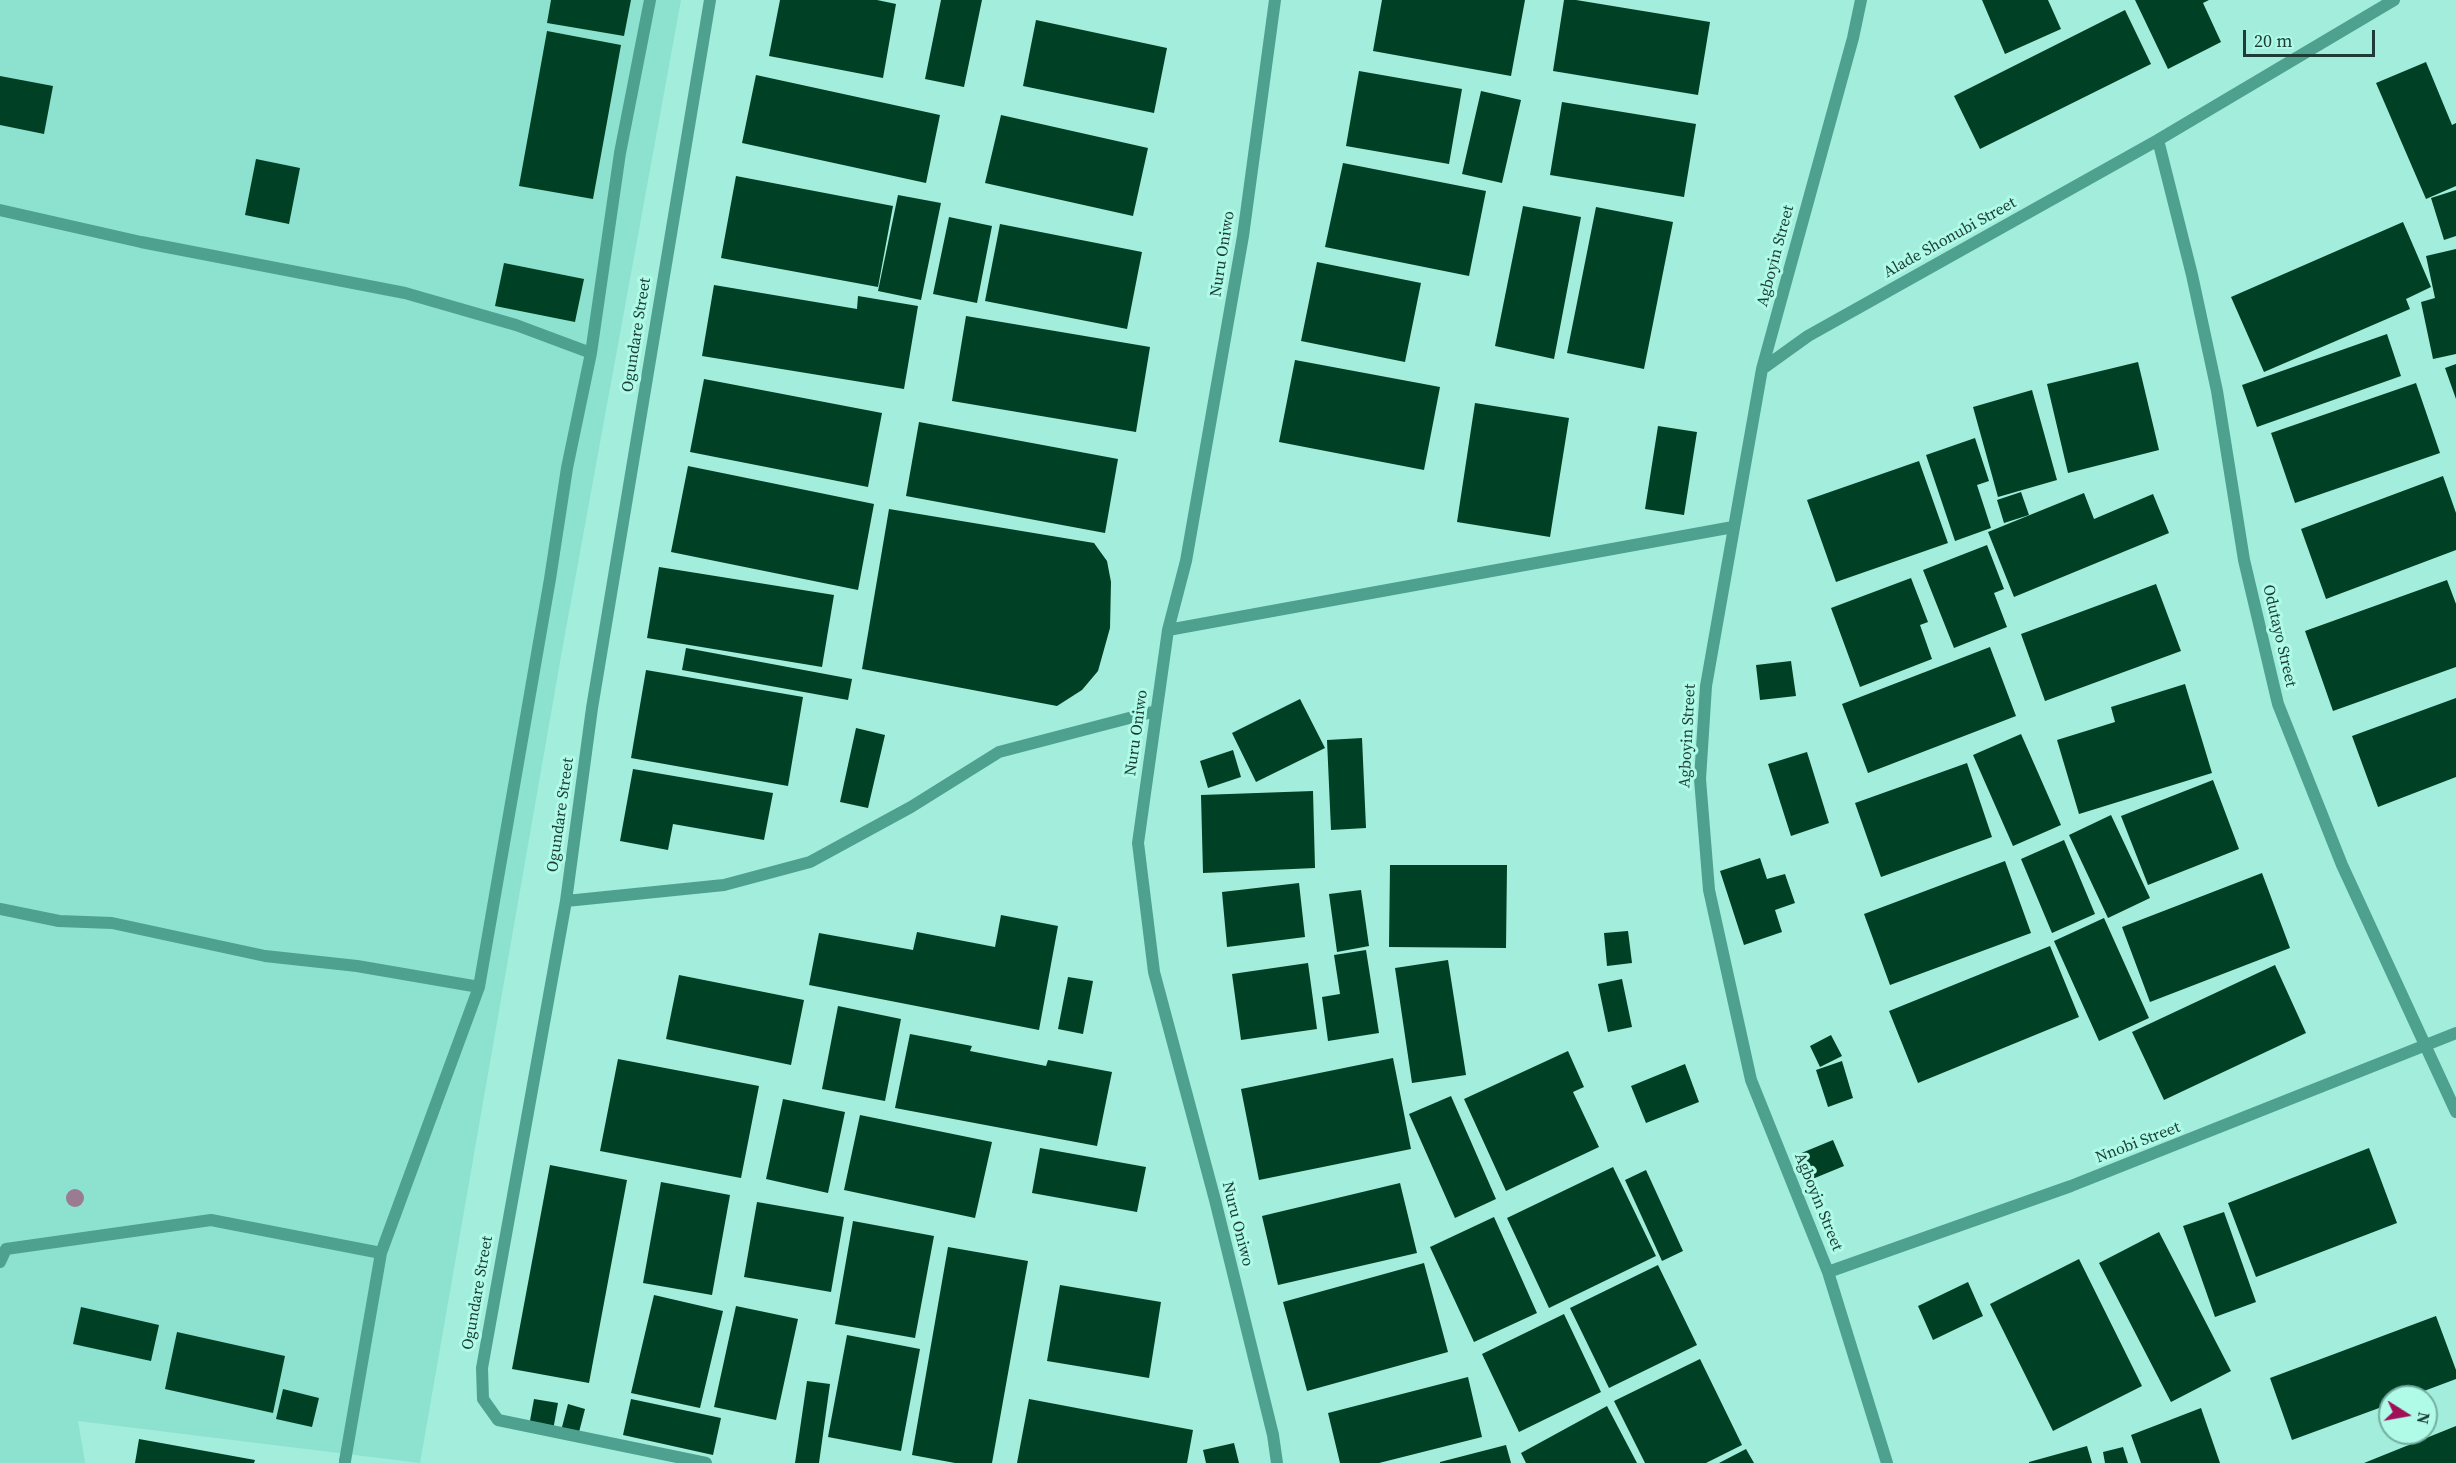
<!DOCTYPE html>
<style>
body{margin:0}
#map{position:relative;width:2456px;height:1463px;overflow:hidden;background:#a2eddb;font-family:"Source Serif 4",serif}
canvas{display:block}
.north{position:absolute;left:2378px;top:1385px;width:60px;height:60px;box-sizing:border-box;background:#affbe8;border:2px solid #74afa0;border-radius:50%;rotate:101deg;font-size:16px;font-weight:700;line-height:24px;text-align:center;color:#1c3c35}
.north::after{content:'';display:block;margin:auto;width:21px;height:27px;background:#9f1059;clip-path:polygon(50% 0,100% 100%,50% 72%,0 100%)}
.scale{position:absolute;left:2243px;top:30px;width:132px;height:27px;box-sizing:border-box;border:3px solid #1c3c35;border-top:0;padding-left:8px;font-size:18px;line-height:21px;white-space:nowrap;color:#1c3c35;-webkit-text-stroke:4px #affbe8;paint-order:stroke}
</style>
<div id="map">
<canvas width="2456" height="1463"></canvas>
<div class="north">N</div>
<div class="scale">20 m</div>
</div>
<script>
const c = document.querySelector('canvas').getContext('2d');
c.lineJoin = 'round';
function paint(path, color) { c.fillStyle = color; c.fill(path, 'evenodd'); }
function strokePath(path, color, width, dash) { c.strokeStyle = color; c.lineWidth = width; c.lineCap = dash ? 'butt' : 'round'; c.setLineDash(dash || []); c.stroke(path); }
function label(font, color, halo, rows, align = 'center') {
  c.font = font + ' "Source Serif 4",serif'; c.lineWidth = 6; c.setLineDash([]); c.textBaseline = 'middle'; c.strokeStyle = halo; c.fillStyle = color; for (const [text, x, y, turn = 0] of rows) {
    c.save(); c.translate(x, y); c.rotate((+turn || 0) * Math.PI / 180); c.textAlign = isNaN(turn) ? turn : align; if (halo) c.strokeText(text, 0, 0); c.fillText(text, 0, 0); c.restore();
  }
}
const built = new Path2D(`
 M0 0H681L561 656 420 1463 78 1421 85 1463H0Z`);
const building = new Path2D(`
 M551 0H631L624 36 547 23Z
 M780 0H877L896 4 883 78 769 56Z
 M941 0H982L964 87 925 79Z
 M1382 0H1525L1511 76 1373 51Z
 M1564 0H1576L1710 22 1698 95 1553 71Z
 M1982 0H2048L2061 29 2005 54Z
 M2135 0H2209L2203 3 2221 42 2168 69Z
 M2125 10 2151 64 1980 149 1954 96Z
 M1036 20 1167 48 1154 113 1023 86Z
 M547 31 621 45 593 199 519 186Z
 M2426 62 2452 125 2456 123V186L2426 199 2376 83Z
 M1359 71 1462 89 1449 164 1346 146Z
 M756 75 940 115 926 183 742 143Z
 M0 76 53 86 44 134 0 125Z
 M1481 91 1521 100 1502 183 1462 174Z
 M1562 102 1696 124 1684 197 1550 175Z
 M1001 115 1148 148 1133 216 985 183Z
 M256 159 300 168 289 224 245 215Z
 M1343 163 1486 191 1469 276 1325 247Z
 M736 176 893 206 878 287 721 258Z
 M2456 190V236L2444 240 2431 198Z
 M898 195 941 203 921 300 878 291Z
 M1523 206 1581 217 1554 359 1495 346Z
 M1596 207 1673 222 1644 369 1567 353Z
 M949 217 992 226 977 303 933 294Z
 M2403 222 2431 287 2406 299 2410 309 2264 372 2231 297Z
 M1000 224 1142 252 1127 329 985 301Z
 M2456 249V354L2433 359 2421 302 2435 298 2426 256Z
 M1317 262 1421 283 1405 362 1301 341Z
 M504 263 584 279 575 322 495 306Z
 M714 285 857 309 858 296 918 306 904 389 702 356Z
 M966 316 1150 347 1136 432 952 401Z
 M2387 334 2401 376 2257 427 2242 385Z
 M1295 360 1440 387 1424 470 1279 442Z
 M2138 362 2159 450 2068 473 2047 384Z
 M2456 364V399L2445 368Z
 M704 379 882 413 868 487 690 452Z
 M2416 383 2440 453 2295 503 2271 433Z
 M2032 390 2057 480 1998 497 1973 407Z
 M1475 403 1569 418 1550 537 1457 522Z
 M919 422 1118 459 1105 533 906 496Z
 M1658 426 1697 432 1684 515 1645 509Z
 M1975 438 1989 481 1977 485 1991 528 1955 541 1926 455Z
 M1919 461 1948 543 1836 582 1807 500Z
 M688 466 874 504 858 590 671 552Z
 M2443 476 2456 513V550L2326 599 2301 529Z
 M2021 492 2029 515 2004 523 1997 500Z
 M2084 493 2094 519 2153 494 2169 533 2014 597 1988 532Z
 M889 509 1094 543 1107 561 1111 582 1110 628 1098 671 1082 690 1057 706 862 669Z
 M1987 545 2004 589 1994 593 2007 627 1954 648 1923 570Z
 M659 567 834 595 822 667 647 638Z
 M1911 578 1928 622 1920 625 1932 659 1860 687 1831 608Z
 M2447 580 2456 604V667L2333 711 2305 631Z
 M2156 584 2181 651 2045 701 2021 634Z
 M1990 647 2016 716 1868 773 1842 704Z
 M686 648 852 679 848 700 682 670Z
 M1791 661 1796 696 1760 700 1756 665Z
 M646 670 803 697 788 786 631 758Z
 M2185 684 2212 773 2079 814 2057 740 2115 722 2111 707Z
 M2456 698V777L2378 807 2352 736Z
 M1300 699 1325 748 1256 782 1232 733Z
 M856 728 885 735 868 808 840 802Z
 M2021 734 2061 825 2013 846 1973 755Z
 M1362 738 1366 828 1331 830 1327 740Z
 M1233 750 1241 777 1208 788 1200 761Z
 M1807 752 1829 823 1791 836 1768 764Z
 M1967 763 1992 837 1881 877 1855 803Z
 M633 769 773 793 764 840 673 824 668 850 620 841Z
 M2213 780 2239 849 2148 885 2121 816Z
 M1313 791 1315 868 1203 873 1201 795Z
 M2111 815 2150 898 2108 918 2069 835Z
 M2064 840 2095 914 2052 933 2021 859Z
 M1760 858 1767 879 1785 874 1795 903 1775 910 1782 932 1744 945 1720 871Z
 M2005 861 2031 933 1890 985 1864 914Z
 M1390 865H1507L1506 948 1389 947Z
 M2262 873 2290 948 2150 1002 2122 927Z
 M1299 883 1305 937 1227 947 1222 892Z
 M1361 890 1369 946 1337 952 1329 894Z
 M1001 915 1058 926 1039 1030 809 985 819 933 913 950 917 932 995 947Z
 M2104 918 2149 1018 2099 1041 2054 941Z
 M1628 931 1632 963 1607 966 1604 933Z
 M2050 946 2079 1017 1918 1083 1889 1011Z
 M1366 950 1379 1033 1328 1041 1322 997 1340 994 1334 955Z
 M1448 960 1466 1075 1412 1083 1395 968Z
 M1308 963 1317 1029 1241 1040 1232 974Z
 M2275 965 2306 1033 2164 1100 2132 1032Z
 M679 975 804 1000 791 1065 666 1039Z
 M1068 977 1093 981 1083 1034 1058 1029Z
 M1622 979 1632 1027 1608 1032 1598 984Z
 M838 1006 901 1019 885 1101 822 1089Z
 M910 1034 972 1046 970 1051 1046 1066 1048 1060 1112 1072 1097 1146 895 1108Z
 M1831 1035 1842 1056 1820 1067 1810 1046Z
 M1568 1051 1584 1087 1573 1092 1599 1147 1506 1191 1464 1099Z
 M1393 1058 1411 1149 1259 1180 1241 1089Z
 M618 1059 759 1086 741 1178 600 1151Z
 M1842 1061 1853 1098 1828 1107 1816 1070Z
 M1685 1064 1699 1102 1646 1123 1631 1086Z
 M1451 1096 1496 1199 1455 1218 1409 1114Z
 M783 1099 845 1112 828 1193 766 1179Z
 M860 1115 992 1142 975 1218 844 1190Z
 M1833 1140 1844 1166 1810 1180 1799 1154Z
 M1040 1148 1146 1167 1137 1212 1032 1193Z
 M2369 1148 2397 1223 2256 1277 2228 1203Z
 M550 1165 627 1180 589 1383 512 1369Z
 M1613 1167 1656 1256 1549 1308 1507 1218Z
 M1646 1170 1683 1251 1662 1261 1625 1180Z
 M661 1182 730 1195 712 1295 643 1283Z
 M1400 1183 1417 1253 1278 1285 1262 1216Z
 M757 1202 844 1217 831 1292 744 1277Z
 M2224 1212 2256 1302 2215 1317 2183 1226Z
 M1494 1217 1537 1313 1474 1342 1430 1247Z
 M853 1221 934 1236 915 1338 835 1324Z
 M2159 1232 2231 1371 2171 1402 2099 1263Z
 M948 1247 1028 1261 992 1463H955L912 1455Z
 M2079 1259 2142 1386 2053 1431 1990 1304Z
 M1424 1263 1448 1352 1307 1391 1283 1302Z
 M1658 1265 1697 1345 1609 1388 1570 1308Z
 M1968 1282 1983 1316 1933 1340 1918 1306Z
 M1060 1285 1161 1302 1149 1378 1047 1361Z
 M654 1295 723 1311 700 1408 631 1393Z
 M736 1306 798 1319 776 1420 714 1407Z
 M81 1307 159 1325 151 1361 73 1344Z
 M1564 1314 1601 1392 1519 1432 1482 1354Z
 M2436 1316 2456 1370V1379L2408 1397H2390V1404L2292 1440 2270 1378Z
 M177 1332 285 1356 273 1413 165 1389Z
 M847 1335 920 1349 901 1451 828 1437Z
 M1700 1359 1742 1445 1706 1463H1645L1614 1401Z
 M1468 1377 1482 1437 1379 1463H1340L1328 1413Z
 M807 1381 830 1384 819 1463H795Z
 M283 1389 319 1398 312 1427 276 1419Z
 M534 1399 558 1403 553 1430 529 1426Z
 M631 1399 721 1418 713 1455 623 1435Z
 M1029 1399 1193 1430 1187 1463H1017Z
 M568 1404 585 1409 578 1436 561 1431Z
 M1607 1406 1637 1463H1526L1521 1453Z
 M2201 1408 2220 1463H2141L2131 1435Z
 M2456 1426V1463H2364Z
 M139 1439 255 1460 254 1463H135Z
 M1234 1443 1239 1463H1206L1203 1450Z
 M1506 1445 1511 1463H1440V1462Z
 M2087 1446 2092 1463H2029V1462Z
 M2123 1447 2128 1463H2105L2103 1452Z
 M1746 1449 1754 1463H1719Z`);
const service = new Path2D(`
 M0 210 141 242 405 293 516 325 591 353
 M0 909 59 921 112 923 265 956 357 966 479 987
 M0 1262 6 1249 211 1220 381 1253
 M345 1461 381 1253 479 987 550 579 567 468 591 353 620 153 650 0`);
const minor = new Path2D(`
 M1275 0 1243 236 1186 561 1168 630 1138 843 1154 972 1215 1200 1273 1435 1277 1463
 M1861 0 1853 38 1762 369 1706 686 1700 779 1709 890 1751 1080 1828 1272 1887 1463
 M2158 140 2192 275 2217 391 2244 560 2278 704 2342 865 2456 1112
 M1762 369 1808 336 2158 140 2394 0
 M1168 630 1733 527
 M566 901 724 885 810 862 911 807 999 752 1156 711
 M1828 1272 2071 1186 2456 1033
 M345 1463V1461
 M706 1463 498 1420 483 1399 482 1368 566 901 592 708 710 0`);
const trees = [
 [75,1198]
];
const streetNames = [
 ["Alade Shonubi Street",1950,238,-29],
 ["Nuru Oniwo",1223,254,-81],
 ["Agboyin Street",1776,256,-75],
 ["Ogundare Street",637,335,-81],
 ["Odutayo Street",2279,636,77],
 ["Nuru Oniwo",1137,733,-82],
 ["Agboyin Street",1688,736,-87],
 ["Ogundare Street",561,815,-82],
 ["Nnobi Street",2138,1143,-21],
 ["Agboyin Street",1818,1202,68],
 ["Nuru Oniwo",1237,1224,76],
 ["Ogundare Street",478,1293,-80]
];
paint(built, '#8ce2ce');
paint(building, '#004024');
strokePath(service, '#4ea08f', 12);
strokePath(minor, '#4ea08f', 12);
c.fillStyle = '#9a7b91';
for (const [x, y] of trees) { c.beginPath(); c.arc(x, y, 9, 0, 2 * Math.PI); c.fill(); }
label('16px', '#1c3c35', '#affbe8', streetNames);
</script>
